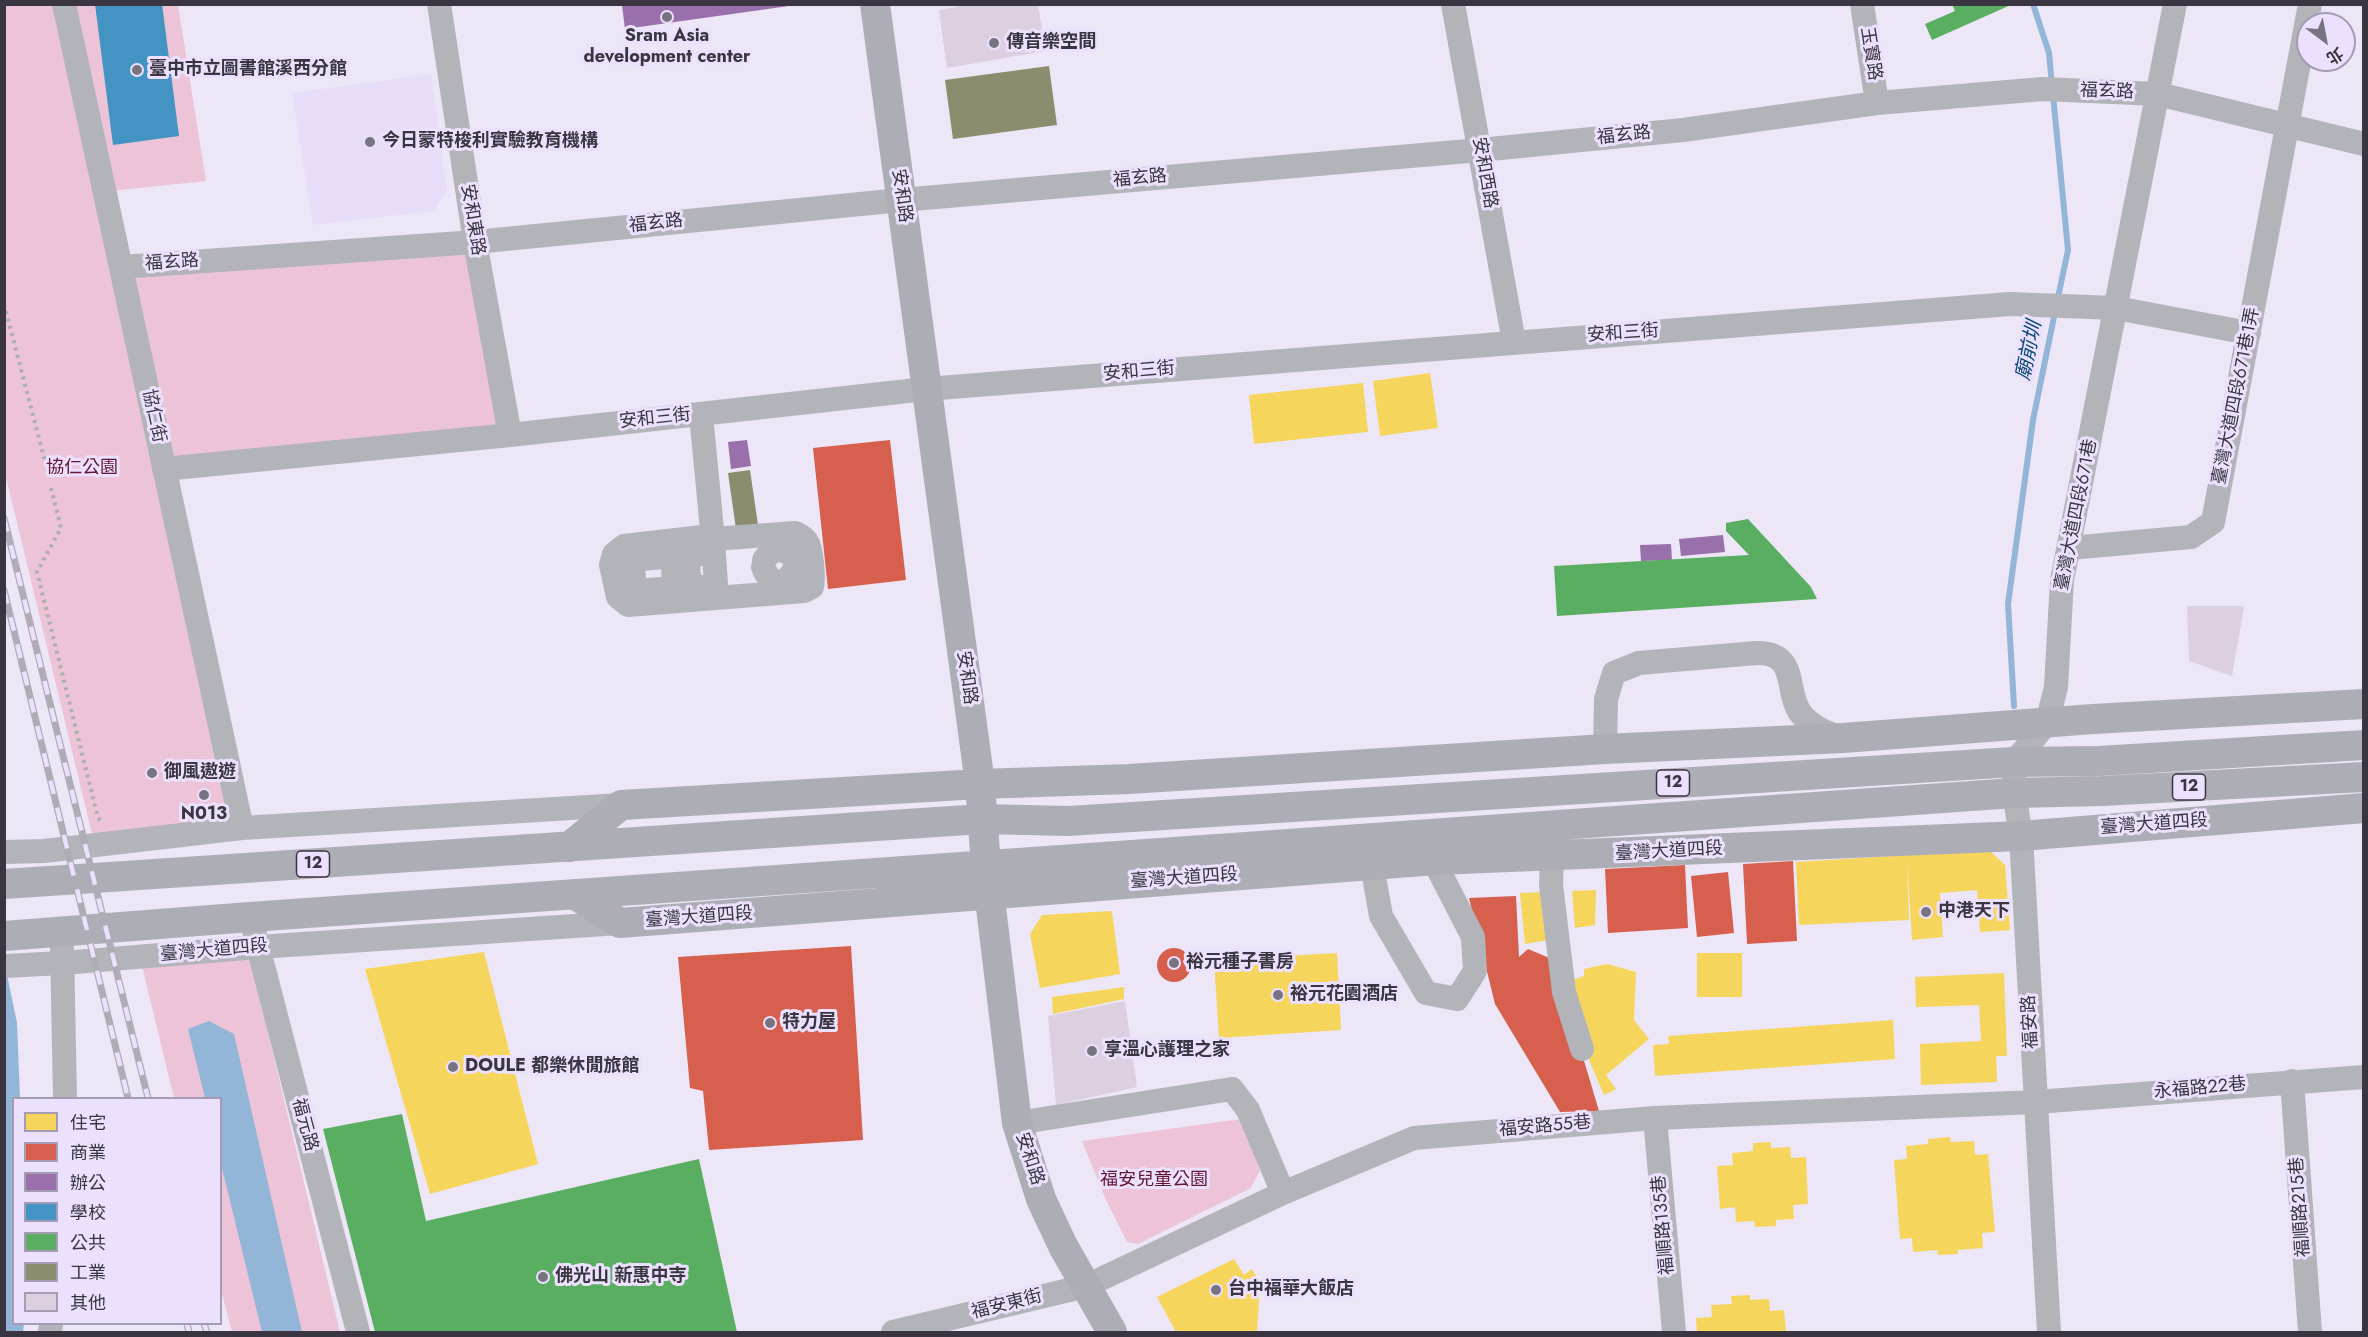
<!DOCTYPE html>
<meta charset="utf-8">
<style>
body{margin:0}
#map{position:relative;width:2368px;height:1337px;overflow:hidden;background:#ece6f7;font-family:Jost,"Noto Sans TC",sans-serif}
canvas{display:block}
.frame{position:absolute;inset:0;border:6px solid #3a3541;pointer-events:none}
.legend{position:absolute;left:12px;top:1097px;width:210px;height:228px;box-sizing:border-box;background:#ebe0fd;border:2px solid #a49cb2;margin:0;padding:8px 10px;list-style:none;font-size:18px;color:#3a3541}
.legend li{display:flex;align-items:center;gap:12px;height:30px}
.legend b{width:30px;border:2px solid #a49cb2}
.north{position:absolute;left:2296px;top:12px;width:60px;height:60px;box-sizing:border-box;background:#ebe0fd;border:2px solid #a49cb2;border-radius:50%;rotate:148deg;font-size:16px;font-weight:700;line-height:24px;text-align:center;color:#3a3541}
.north::after{content:'';display:block;margin:auto;width:21px;height:27px;background:#787381;clip-path:polygon(50% 0,100% 100%,50% 72%,0 100%)}
</style>
<div id="map">
<canvas width="2368" height="1337"></canvas>
<div class="frame"></div>
<ul class="legend">
<li><b style="height:16px;background:#f6d55c"></b>住宅</li>
<li><b style="height:16px;background:#d6604d"></b>商業</li>
<li><b style="height:16px;background:#9970ab"></b>辦公</li>
<li><b style="height:16px;background:#4393c3"></b>學校</li>
<li><b style="height:16px;background:#5aae61"></b>公共</li>
<li><b style="height:16px;background:#8c8c6e"></b>工業</li>
<li><b style="height:16px;background:#dccfdf"></b>其他</li>
</ul>
<div class="north">北</div>
</div>
<script>
const c = document.querySelector('canvas').getContext('2d');
c.lineJoin = 'round';
function paint(path, color) { c.fillStyle = color; c.fill(path, 'evenodd'); }
function strokePath(path, color, width, dash) { c.strokeStyle = color; c.lineWidth = width; c.lineCap = dash ? 'butt' : 'round'; c.setLineDash(dash || []); c.stroke(path); }
function label(font, color, halo, rows, align = 'center') {
  c.font = font + ' Jost,"Noto Sans TC",sans-serif'; c.lineWidth = 6; c.setLineDash([]); c.textBaseline = 'middle'; c.strokeStyle = halo; c.fillStyle = color; for (const [text, x, y, turn = 0] of rows) {
    c.save(); c.translate(x, y); c.rotate((+turn || 0) * Math.PI / 180); c.textAlign = isNaN(turn) ? turn : align; if (halo) c.strokeText(text, 0, 0); c.fillText(text, 0, 0); c.restore();
  }
}
const built = new Path2D(`
 M431 74 447 191 433 211 313 225 292 93Z`);
const green = new Path2D(`
 M4 5H61L236 821 92 834 5 473Z
 M70 5H178L206 181 110 191Z
 M465 249 499 428 171 460 130 275Z
 M248 950 340 1332H232L220 1286V1098H174L140 958Z
 M1241 1119 1260 1170 1251 1188 1138 1244 1127 1242 1106 1200 1082 1141Z`);
const water = new Path2D(`
 M4 960 17 1023 20 1098H14V1324H24L23 1332H5Z
 M209 1021 234 1034 302 1332H262L221 1164 220 1098H205L188 1029Z`);
const homes = new Path2D(`
 M1430 373 1438 428 1380 436 1373 381Z
 M1363 383 1368 432 1254 444 1249 395Z
 M1989 850 2005 865 2010 930 1980 932 1977 890 1940 893 1943 937 1912 940 1907 860 1909 920 1799 925 1796 862Z
 M1596 890 1595 925 1575 928 1572 891Z
 M1546 892 1549 940 1525 944 1520 893Z
 M1112 911 1120 974 1040 988 1030 934 1042 915Z
 M484 952 538 1164 430 1194 365 969Z
 M1337 953 1341 1030 1219 1038 1214 960Z
 M1697 953H1742V997H1697Z
 M1607 964 1636 972 1634 1020 1649 1039 1606 1075 1616 1089 1604 1095 1586 1053 1570 981 1584 976V969Z
 M2004 973 2007 1056H1996L1997 1082 1921 1085 1920 1044 1981 1041 1979 1005 1916 1007 1915 977Z
 M1124 987V999L1053 1014 1052 997Z
 M1893 1020 1895 1059 1655 1076 1653 1045 1669 1044 1668 1036Z
 M1950 1137 1951 1142 1974 1141 1975 1155 1988 1154 1995 1232 1982 1233 1983 1248 1958 1250V1254L1938 1255 1937 1250 1913 1252 1912 1238 1900 1239 1894 1160 1907 1159 1906 1146 1928 1144V1139Z
 M1771 1142V1148L1790 1147 1791 1158 1806 1157 1808 1204 1793 1205 1794 1219 1776 1220V1226L1755 1227 1754 1221 1736 1222 1735 1207 1720 1209 1717 1166 1733 1165 1732 1153 1753 1151V1143Z
 M1234 1259 1244 1275 1252 1269 1260 1283 1257 1332H1176L1157 1297Z
 M1750 1295V1300L1769 1299 1770 1311 1784 1310 1786 1332H1697L1696 1318 1712 1317 1711 1305 1732 1304 1731 1296Z`);
const shops = new Path2D(`
 M890 440 906 580 828 589 813 448Z
 M1793 861 1797 941 1747 944 1743 864Z
 M1685 865 1688 928 1608 933 1605 869Z
 M1728 872 1734 933 1697 937 1691 876Z
 M1516 896 1519 957 1528 949 1559 962 1565 997 1599 1111 1560 1112 1495 1004 1469 898Z
 M851 946 863 1140 709 1150 703 1091 690 1088 678 957Z
 M1157 965a17 17 0 1 1 34 0a17 17 0 1 1-34 0Z`);
const offices = new Path2D(`
 M622 5H789V6L625 29Z
 M747 440 751 466 731 469 728 442Z
 M1723 535 1725 552 1681 556 1679 539Z
 M1671 544 1672 560 1641 561 1640 545Z`);
const schools = new Path2D(`
 M95 4H162L179 136 113 145Z`);
const public = new Path2D(`
 M1952 4H2013L1932 40 1925 24 1955 11Z
 M1748 519 1811 587 1817 599 1557 616 1554 566 1749 555 1726 531V523Z
 M402 1114 426 1221 699 1159 737 1332H375L323 1129Z`);
const industry = new Path2D(`
 M1049 66 1057 125 953 139 945 80Z
 M750 470 758 525 736 529 728 473Z`);
const stream = new Path2D(`
 M2033 4 2049 53 2052 85
 M2053 95 2068 250 2057 302
 M2014 706 2008 604 2033 420 2055 312`);
const building = new Path2D(`
 M973 4H1038L1045 51 947 68 939 10Z
 M2187 606H2244L2232 676 2189 661Z
 M1125 1001 1137 1087 1056 1105 1048 1016Z`);
const path = new Path2D(`
 M4 304 47 469
 M51 488 61 528 37 572 98 818 102 822`);
const minor = new Path2D(`
 M64 4 242 828
 M439 4 475 242 510 435
 M1453 4 1514 342
 M1862 4 1877 103
 M121 267 475 242 901 200 1480 150 1683 130 1877 103 2043 89 2158 94 2364 144
 M701 414C706 471 713 529 716 586L690 588 688 565 673 567 674 588 635 591 633 567 635 562 641 559 714 553
 M164 469 510 435 926 389 2010 304 2116 308 2249 333
 M702 537 624 546 614 554 611 565 618 597 628 605 804 591 812 587C814 578 812 549 807 542 804 537 799 535 795 533L713 539
 M2070 548 2191 537 2213 522 2310 4
 M763 567C777 604 813 560 784 551 776 548 769 553 764 560
 M1605 749 1606 699 1614 673 1639 663 1756 653C1800 652 1784 692 1801 714 1812 727 1827 733 1842 738
 M4 852 44 851 242 828 621 805
 M1552 857 1551 885 1564 992 1582 1049
 M1372 865 1381 916 1426 993 1457 999 1475 971 1473 937 1439 871 1436 860
 M254 931 358 1332
 M62 948 65 1098
 M4 966 63 963 258 947 620 923
 M2292 1081 2310 1332
 M1655 1118 1674 1332
 M1017 1123 1232 1089 1248 1110 1283 1193
 M50 1332 51 1324
 M893 1332 1086 1286 1283 1193 1414 1138 1655 1118 2036 1102 2364 1077
 M2049 1332 2021 836 2014 793V762L2047 723 2056 687 2062 580 2175 4`);
const major = new Path2D(`
 M875 4 980 784 986 866 1017 1123 1041 1199 1063 1246 1112 1332
 M569 847 621 805 980 784 1129 779 1605 749 1843 738 2093 719 2364 704
 M4 884 982 819 1068 821 2014 762 2099 761 2364 745
 M574 894 620 923 1436 860 2021 836 2364 808
 M4 936 250 917 2014 793 2102 791 2364 777`);
const rail = new Path2D(`
 M4 518 148 1098
 M4 590 128 1098
 M187 1324 189 1332
 M204 1324 207 1332`);
const markers = [
 [667,17,6,"#787381"],
 [994,43,6,"#787381"],
 [137,70,6,"#787381"],
 [370,142,6,"#787381"],
 [152,773,6,"#787381"],
 [204,795,6,"#787381"],
 [1926,912,6,"#787381"],
 [1174,963,6,"#787381"],
 [1278,995,6,"#787381"],
 [770,1023,6,"#787381"],
 [1092,1051,6,"#787381"],
 [453,1067,6,"#787381"],
 [543,1277,6,"#787381"],
 [1216,1290,6,"#787381"]
];
const shields = [
 [1673,783,33],
 [2189,787,33],
 [313,864,33]
];
const shieldNames = [
 ["12",1673,783],
 ["12",2189,787],
 ["12",313,864]
];
const poiNames = [
 ["Sram Asia",667,37,"center"],
 ["development center",667,58,"center"],
 ["傳音樂空間",1006,43],
 ["臺中市立圖書館溪西分館",149,70],
 ["今日蒙特梭利實驗教育機構",382,142],
 ["御風遨遊",164,773],
 ["N013",204,815,"center"],
 ["中港天下",1938,912],
 ["裕元種子書房",1186,963],
 ["裕元花園酒店",1290,995],
 ["特力屋",782,1023],
 ["享溫心護理之家",1104,1051],
 ["DOULE 都樂休閒旅館",465,1067],
 ["佛光山 新惠中寺",555,1277],
 ["台中福華大飯店",1228,1290]
];
const streetNames = [
 ["玉寶路",1870,54,81],
 ["福玄路",2107,92,2],
 ["福玄路",1624,136,-6],
 ["安和西路",1484,173,80],
 ["福玄路",1140,179,-5],
 ["安和路",901,196,82],
 ["安和東路",472,220,81],
 ["福玄路",656,224,-6],
 ["福玄路",172,263,-4],
 ["安和三街",1623,334,-4],
 ["安和三街",1139,372,-5],
 ["臺灣大道四段671巷1弄",2237,396,-79],
 ["協仁街",153,416,78],
 ["安和三街",655,419,-6],
 ["臺灣大道四段671巷",2077,515,-79],
 ["安和路",966,678,82],
 ["臺灣大道四段",2154,825,-4],
 ["臺灣大道四段",1669,852,-3],
 ["臺灣大道四段",1184,879,-4],
 ["臺灣大道四段",699,918,-4],
 ["臺灣大道四段",214,951,-5],
 ["福安路",2031,1022,-93],
 ["永福路22巷",2200,1089,-5],
 ["福元路",304,1125,75],
 ["福安路55巷",1545,1127,-5],
 ["安和路",1029,1159,72],
 ["福順路215巷",2301,1207,-94],
 ["福順路135巷",1664,1225,-95],
 ["福安東街",1007,1305,-14]
];
const parkNames = [
 ["協仁公園",82,469],
 ["福安兒童公園",1154,1181]
];
const waterNames = [
 ["廟前圳",2030,351,-78]
];
paint(built, '#e7ddf9');
paint(green, '#edc4d7');
paint(water, '#92b5d8');
paint(homes, '#f6d55c');
paint(shops, '#d6604d');
paint(offices, '#9970ab');
paint(schools, '#4393c3');
paint(public, '#5aae61');
paint(industry, '#8c8c6e');
strokePath(stream, '#92b5d8', 6);
paint(building, '#dccfdf');
strokePath(path, '#aeadb4', 4, [3, 4.5]);
strokePath(minor, '#b3b4ba', 24);
strokePath(major, '#adadb6', 30);
strokePath(rail, '#afacb6', 7);
strokePath(rail, '#ebe0fd', 4.5, [14]);
for (const [x, y, r, color] of markers) { const dot = new Path2D(); dot.arc(x, y, r, 0, 2 * Math.PI); c.fillStyle = color; c.fill(dot); strokePath(dot, '#ebe0fd', 2); }
for (const [x, y, w] of shields) { const box = new Path2D(); box.roundRect(x - w / 2, y - 13, w, 26, 4.5); c.fillStyle = '#ebe0fd'; c.fill(box); strokePath(box, '#3a3541', 1.5); }
label('bold 16px', '#3a3541', null, shieldNames);
label('bold 18px', '#3a3541', '#ebe0fd', poiNames, 'left');
label('18px', '#3a3541', '#ebe0fd', streetNames);
label('18px', '#631534', '#ebe0fd', parkNames);
label('italic 20px', '#0a4b74', '#ebe0fd', waterNames);
</script>
